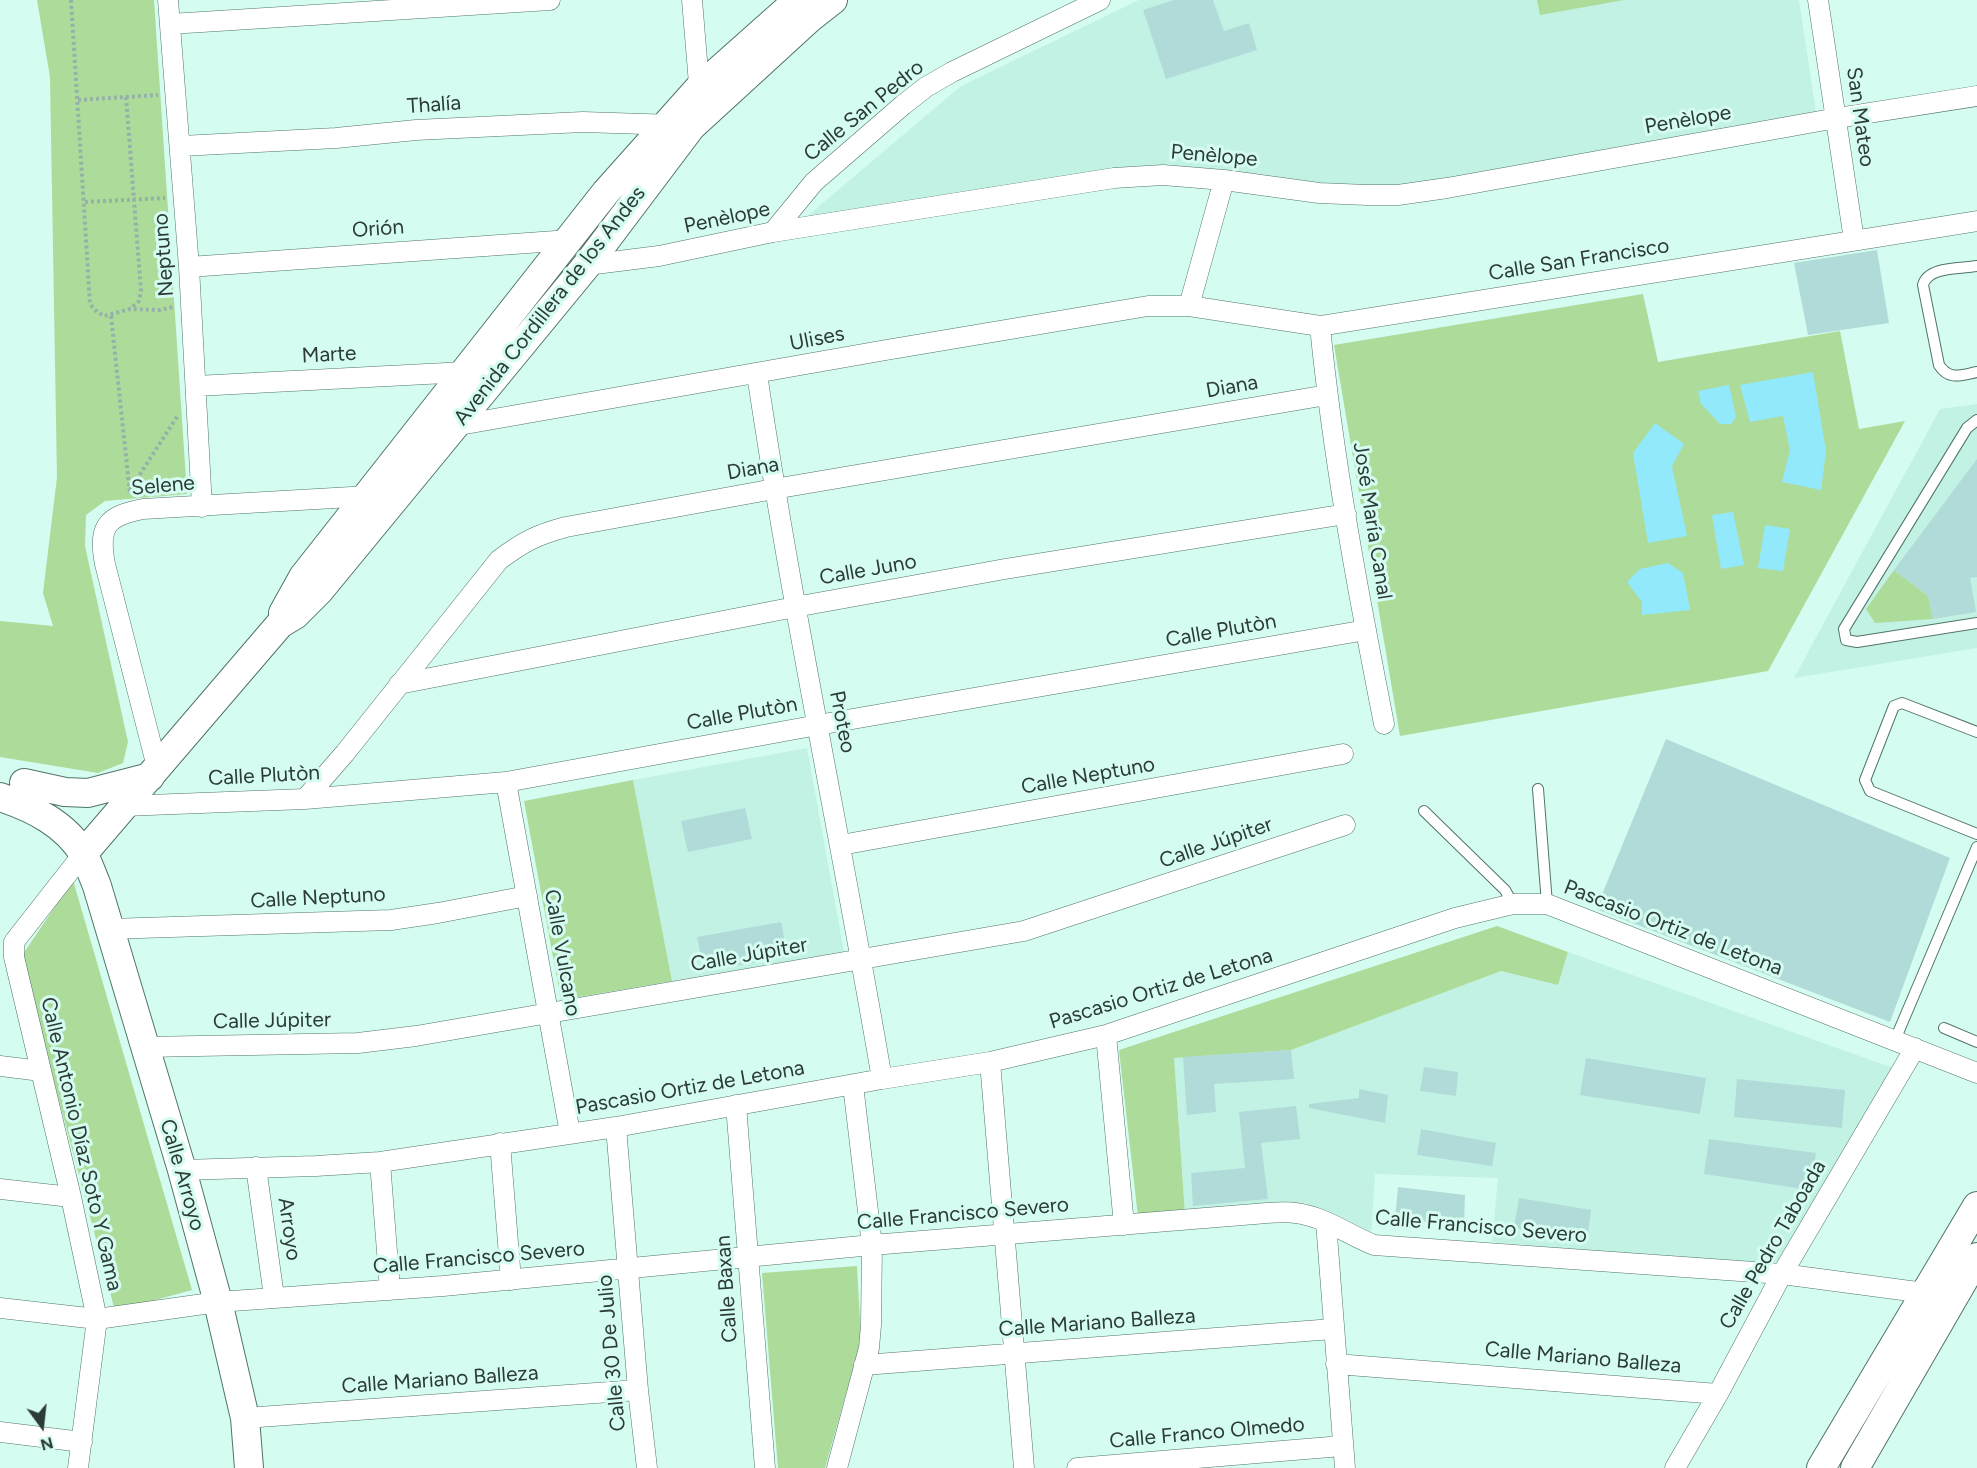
<!DOCTYPE html>
<meta charset="utf-8">
<style>
body{margin:0}
#map{position:relative;width:1977px;height:1468px;overflow:hidden;background:#d5fcf0;font-family:Figtree,sans-serif}
canvas{display:block}
.north{position:absolute;left:12px;top:1396px;width:60px;height:60px;-webkit-text-stroke:4px #d5fcf0;paint-order:stroke;rotate:165deg;font-size:16px;font-weight:700;line-height:24px;text-align:center;color:#2c3b37}
.north::after{content:'';display:block;margin:auto;width:21px;height:27px;background:#2c3b37;clip-path:polygon(50% 0,100% 100%,50% 72%,0 100%)}
</style>
<div id="map">
<canvas width="1977" height="1468"></canvas>
<div class="north">N</div>
</div>
<script>
const c = document.querySelector('canvas').getContext('2d');
c.lineJoin = 'round';
function paint(path, color) { c.fillStyle = color; c.fill(path, 'evenodd'); }
function strokePath(path, color, width, dash) { c.strokeStyle = color; c.lineWidth = width; c.lineCap = dash ? 'butt' : 'round'; c.setLineDash(dash || []); c.stroke(path); }
function label(font, color, halo, rows, align = 'center') {
  c.font = font + ' Figtree,sans-serif'; c.lineWidth = 6; c.setLineDash([]); c.textBaseline = 'middle'; c.strokeStyle = halo; c.fillStyle = color; for (const [text, x, y, turn = 0] of rows) {
    c.save(); c.translate(x, y); c.rotate((+turn || 0) * Math.PI / 180); c.textAlign = isNaN(turn) ? turn : align; if (halo) c.strokeText(text, 0, 0); c.fillText(text, 0, 0); c.restore();
  }
}
const built = new Path2D(`
 M1139 0H1799L1817 119 1384 189 1103 173 805 218 961 86Z
 M1977 404V648L1794 678 1940 409Z
 M807 748 844 952 672 981 633 780Z
 M1568 952 1896 1069 1774 1266 1492 1242 1498 1178 1375 1174 1371 1236 1306 1203 1185 1213 1174 1058 1291 1050 1501 971 1558 985Z`);
const green = new Path2D(`
 M37 0H154L187 494 105 501 86 515 85 546 128 742 123 763 98 773 0 757V621L53 626 43 593 57 477 50 77Z
 M1537 0H1624L1540 15Z
 M1643 294 1658 362 1840 331 1859 429 1905 421 1768 671 1400 736 1334 345Z
 M1894 570 1928 596 1933 619 1875 623 1866 609Z
 M633 780 672 981 561 1000 524 801Z
 M73 880 192 1290 115 1311 21 957Z
 M1497 926 1568 952 1558 985 1501 971 1291 1050 1174 1058 1185 1213 1138 1217 1119 1050Z
 M857 1266 861 1340 825 1468H778L762 1273Z`);
const water = new Path2D(`
 M1813 372 1826 451 1821 490 1782 482 1790 450 1783 416 1750 422 1740 385Z
 M1729 385 1736 417 1731 424H1720L1701 404 1698 391Z
 M1655 423 1684 444 1672 466 1687 536 1648 543 1633 453Z
 M1733 512 1744 565 1721 569 1712 515Z
 M1765 525 1790 529 1783 571 1758 568Z
 M1668 563 1683 573 1690 610 1642 615V602L1627 582 1640 569Z`);
const building = new Path2D(`
 M1174 0H1213L1224 31 1249 23 1257 50 1166 79 1143 10Z
 M1877 250 1889 323 1808 335 1794 263Z
 M1977 459V577L1970 578 1976 612 1933 619 1928 596 1894 570Z
 M1666 739 1950 858 1890 1022 1596 909Z
 M745 808 752 839 688 852 681 821Z
 M781 922 788 957 704 971 697 937Z
 M1291 1050 1294 1079 1214 1084 1216 1112 1187 1115 1183 1057Z
 M1586 1058 1706 1078 1700 1114 1580 1095Z
 M1424 1067 1458 1072 1456 1096 1420 1091Z
 M1737 1079 1845 1090 1842 1128 1734 1117Z
 M1359 1089 1388 1095 1385 1123 1309 1108V1104L1359 1098Z
 M1296 1106 1300 1139 1261 1143 1268 1199 1193 1206 1191 1173 1245 1168 1239 1112Z
 M1421 1129 1496 1143 1492 1166 1417 1155Z
 M1709 1139 1816 1153 1810 1190 1704 1174Z
 M1398 1187 1465 1195 1464 1224 1395 1220Z
 M1519 1198 1591 1210 1587 1240 1514 1228Z`);
const path = new Path2D(`
 M71 0 90 304 97 312 104 316 130 309 160 310 173 307
 M126 97 141 291 139 301 131 308
 M78 100 158 95
 M85 202 165 198
 M111 316 130 494
 M130 490 178 415`);
const lane = new Path2D(`
 M1977 266C1961 269 1928 266 1923 285L1939 365C1949 381 1962 375 1977 372
 M1977 420 1967 428 1844 629 1846 640 1857 642 1977 623
 M1977 732 1902 703 1894 706 1865 780 1870 791 1977 834
 M1538 789 1547 904
 M1424 811 1505 890 1513 904
 M1944 1028 1977 1042
 M1895 1040 1977 847`);
const street = new Path2D(`
 M168 0 189 267 202 507
 M692 0 700 96
 M1818 0 1854 240
 M170 24 550 0
 M181 146 336 138 416 130 583 122 675 125
 M773 232 814 182 903 105 926 87 952 72 1100 0
 M587 265 659 256 773 232 1114 178 1163 175 1224 180 1319 193 1367 195H1398L1447 188 1837 118 1977 96
 M189 267 570 240
 M1189 306 1224 180
 M1320 326C1333 459 1358 592 1384 724
 M757 374C792 610 842 844 882 1079
 M196 386 465 372
 M454 426 886 350 1148 306H1189L1320 326 1977 221
 M399 684 795 607 1005 569 1346 514
 M157 767 105 564C98 527 106 516 143 509L369 496
 M506 782 570 1133
 M305 799 345 753 499 560C523 542 536 535 566 527L774 489 1327 395
 M123 806 305 799 506 782 818 725 1366 630
 M841 845 1343 754
 M109 929 391 920 438 913 527 896
 M1106 1035 1124 1225
 M145 1047 358 1043 416 1036 1024 931 1345 825
 M990 1062 1024 1468
 M0 1066 41 1071
 M736 1105 765 1468
 M616 1127 638 1390 647 1468
 M500 1143 511 1280
 M380 1162 390 1290
 M256 1167 274 1297
 M182 1170 316 1166 380 1162 616 1127 882 1079 990 1062 1106 1035 1455 918 1513 904H1547L1977 1073
 M0 1189 71 1197
 M1326 1222 1345 1468
 M0 1308 97 1319 218 1302 443 1286 872 1245 1267 1213C1276 1213 1286 1211 1295 1213 1324 1216 1348 1235 1374 1245L1782 1274 1925 1293
 M1336 1364 1718 1394
 M864 1365 1333 1329
 M245 1418 638 1390
 M0 1432 82 1442
 M78 1468 97 1319 71 1197 14 957V942L83 854
 M837 1468 869 1348 871 1325 872 1245 853 1085
 M1077 1468 1342 1446
 M1675 1468 1718 1394 1782 1274 1915 1048`);
const secondary = new Path2D(`
 M283 613 303 577 606 192 698 89 798 0
 M24 783 65 792 88 793 150 777
 M0 797C33 808 66 824 84 855 89 865 93 876 97 886L182 1170 218 1302 245 1418 249 1468
 M83 854 280 624 295 615 319 591 587 265 691 127 810 18 833 0
 M1821 1468 1977 1206
 M1855 1468 1977 1257`);
const streetNames = [
 ["Thalía",434,105,-4],
 ["Calle San Pedro",864,111,-39],
 ["San Mateo",1860,117,82],
 ["Penèlope",1688,120,-10],
 ["Penèlope",1214,156,5],
 ["Penèlope",727,218,-12],
 ["Orión",378,229,-4],
 ["Neptuno",164,255,-94],
 ["Calle San Francisco",1579,260,-9],
 ["Avenida Cordillera de los Andes",550,306,-52],
 ["Ulises",817,339,-11],
 ["Marte",329,355,-3],
 ["Diana",1232,387,-10],
 ["Diana",753,469,-10],
 ["Selene",163,486,-5],
 ["José María Canal",1372,521,81],
 ["Calle Juno",868,570,-10],
 ["Calle Plutòn",1221,631,-10],
 ["Calle Plutòn",742,714,-10],
 ["Proteo",842,722,79],
 ["Calle Plutòn",264,776,-3],
 ["Calle Neptuno",1088,776,-10],
 ["Calle Júpiter",1216,843,-19],
 ["Calle Neptuno",318,898,-3],
 ["Pascasio Ortiz de Letona",1673,928,21],
 ["Calle Vulcano",562,953,80],
 ["Calle Júpiter",749,955,-10],
 ["Pascasio Ortiz de Letona",1161,989,-17],
 ["Calle Júpiter",272,1021,-1],
 ["Pascasio Ortiz de Letona",690,1088,-10],
 ["Calle Antonio Díaz Soto Y Gama",81,1144,77],
 ["Calle Arroyo",182,1175,74],
 ["Calle Francisco Severo",963,1214,-5],
 ["Calle Francisco Severo",1481,1227,5],
 ["Arroyo",289,1229,82],
 ["Calle Pedro Taboada",1773,1245,-60],
 ["Calle Francisco Severo",479,1258,-5],
 ["Calle Baxan",727,1289,-94],
 ["Calle Mariano Balleza",1097,1323,-4],
 ["Calle 30 De Julio",612,1353,-95],
 ["Calle Mariano Balleza",1583,1358,5],
 ["Calle Mariano Balleza",440,1380,-4],
 ["Calle Franco Olmedo",1207,1433,-5]
];
paint(built, '#c2f2e4');
paint(green, '#addb9a');
paint(water, '#92e9fb');
paint(building, '#b1dbd9');
strokePath(lane, '#51746a', 12);
strokePath(street, '#51746a', 21);
strokePath(secondary, '#51746a', 30);
strokePath(path, '#95b2a9', 4, [3, 3]);
strokePath(lane, '#fff', 10);
strokePath(street, '#fff', 20);
strokePath(secondary, '#fff', 28);
label('21px', '#2c3b37', '#d5fcf0', streetNames);
</script>
